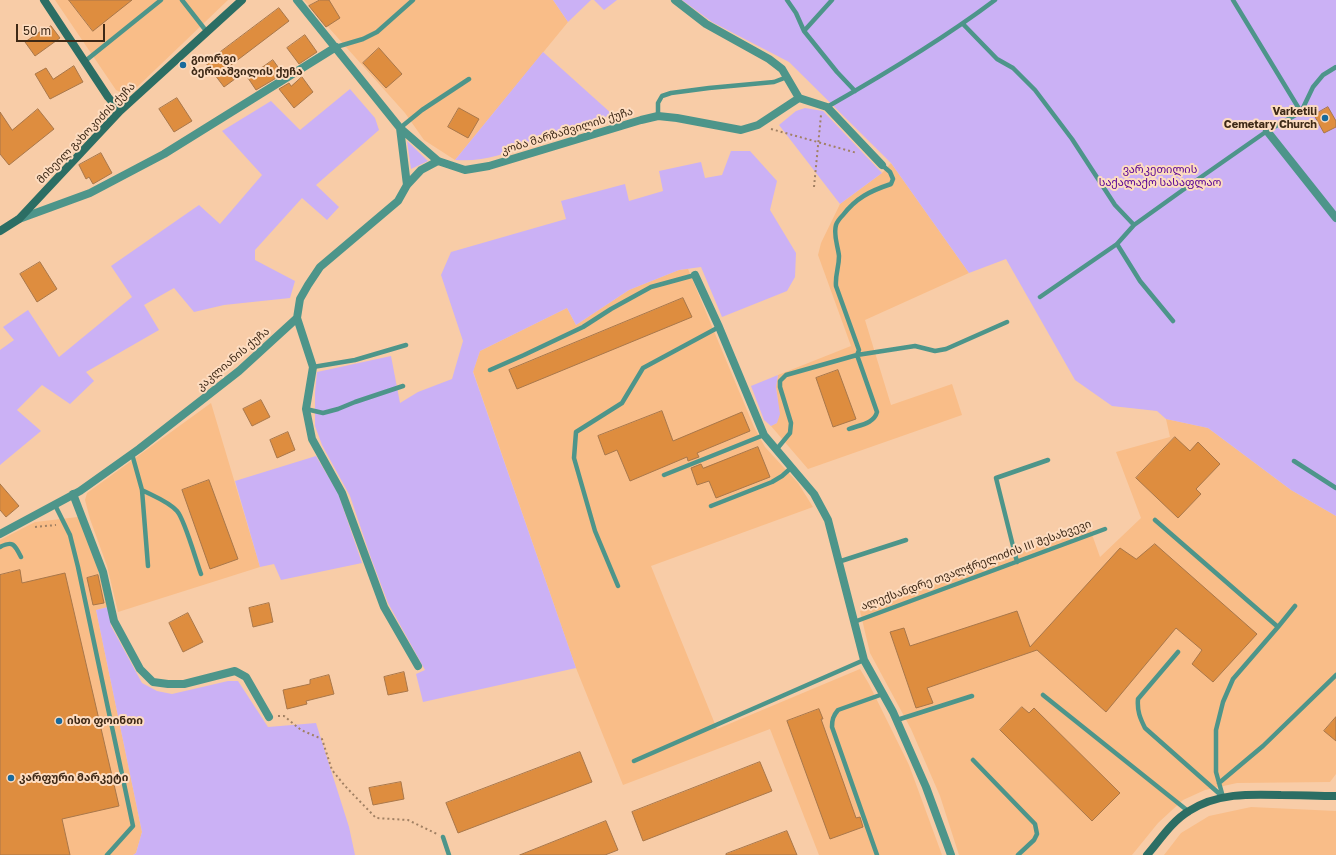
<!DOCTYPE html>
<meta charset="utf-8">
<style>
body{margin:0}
#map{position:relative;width:1336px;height:855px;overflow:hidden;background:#f8cca7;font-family:"Golos Text",sans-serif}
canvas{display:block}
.scale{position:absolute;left:16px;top:24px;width:89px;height:18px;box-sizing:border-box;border:2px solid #3e2916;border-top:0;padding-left:5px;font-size:12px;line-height:14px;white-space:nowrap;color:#3e2916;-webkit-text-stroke:3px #fddcc0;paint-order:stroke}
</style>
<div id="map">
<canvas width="1336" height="855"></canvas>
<div class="scale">50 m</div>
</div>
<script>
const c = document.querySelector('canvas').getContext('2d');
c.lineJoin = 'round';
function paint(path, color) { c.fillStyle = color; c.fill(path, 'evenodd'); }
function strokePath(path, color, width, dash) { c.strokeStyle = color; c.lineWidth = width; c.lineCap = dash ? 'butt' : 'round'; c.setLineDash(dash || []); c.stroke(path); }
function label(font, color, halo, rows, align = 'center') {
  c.font = font + ' "Golos Text","Noto Sans Georgian",sans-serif'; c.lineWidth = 4; c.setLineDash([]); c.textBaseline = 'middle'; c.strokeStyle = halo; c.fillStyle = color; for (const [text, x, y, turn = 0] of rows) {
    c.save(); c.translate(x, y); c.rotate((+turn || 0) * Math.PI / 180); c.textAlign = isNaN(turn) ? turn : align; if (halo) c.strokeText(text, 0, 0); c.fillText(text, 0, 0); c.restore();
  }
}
const built = new Path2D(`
 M55 0H228L133 91 126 94 120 92 116 90Z
 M304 0H553L568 22 455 160 424 140 405 113Z
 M891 163 969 273 865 320 891 405 952 384 962 415 808 469 771 426 777 423 778 401 776 387 778 375 851 346 818 255 821 243 840 204 882 173Z
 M688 269 754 427 765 447 798 483 813 507 651 566 717 729 860 669 869 684 909 765 942 855H819L770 729 623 785 576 668 473 371 480 351 567 308 576 325 629 290 679 270Z
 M211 403 260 567 118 612 107 566 90 519 85 500 87 493Z
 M1166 419 1208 428 1291 490 1336 516V774L1330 782 1237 783 1205 790 1183 800 1158 823 1132 855H959L940 796 911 729 870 653 860 611 1089 526 1100 557 1141 518 1116 452 1170 437Z
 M78 517 95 558 108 607 96 610 142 832 136 853 133 855H0V540L35 522Z
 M1251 807 1336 811V855H1164L1181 833 1209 816Z`);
const green = new Path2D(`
 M553 0H591L568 22Z
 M594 0H617L604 10Z
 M682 0H1336V516L1291 490 1208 428 1166 419 1157 411 1112 406 1075 380 1006 259 969 273 891 163 789 62 712 22Z
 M543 52 612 114C586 126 559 135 532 144 504 154 484 162 455 160Z
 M350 89 375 118 379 130 316 185 339 207 327 220 302 198 255 250V260L295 281 290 298 224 305 194 312 174 288 144 305 159 330 86 372 94 381 70 404 42 385 17 410 41 431 0 465V350L14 340 3 327 28 310 59 357 132 297 111 266 199 205 220 224 262 175 222 131 271 101 300 130Z
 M805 108 823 111 882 173 840 204 779 125 796 111Z
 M407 141 428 161 411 169Z
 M731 151H750L777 181 770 210 796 253 795 277 787 291 722 317 701 267 679 270 629 290 576 325 567 308 480 351 473 372 576 668 423 702 416 674 425 670 388 603 371 558 350 496 322 445 315 426V393L317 372 391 356 400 403 418 392 452 379 463 341 441 275 451 252 566 219 561 201 625 184 629 201 663 191 659 171 701 162 705 178 722 175Z
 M778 375 776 387 780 414 777 423 771 426 764 420 751 386Z
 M316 456 338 493 362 563 281 580 274 564 260 567 235 481Z
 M108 607 111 626 142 683 157 691 172 694 228 681H238L268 727 316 723 349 827 355 855H133L136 853 142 832 96 610Z`);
const building = new Path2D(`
 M69 0H132L93 31Z
 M320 0H329L340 18 326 27 309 6Z
 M279 8 289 21 231 65 239 76 224 87 206 63Z
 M51 26 60 38 35 56 25 42 41 31 42 33Z
 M305 35 317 52 299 64 287 48Z
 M379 48 402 74 386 88 363 63Z
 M273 60 283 74 256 90 248 78Z
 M74 66 83 82 50 99 35 74 46 68 53 79Z
 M302 77 313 92 294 108 279 89 289 83 291 86Z
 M177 98 192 121 174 132 159 109Z
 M1328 107 1336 121V127L1324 133 1314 115Z
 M459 108 479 119 468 138 448 127Z
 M38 109 54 129 9 165 0 154V112L12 130Z
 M101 153 112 173 93 184 89 177 86 179 79 165Z
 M40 262 57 289 37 302 20 274Z
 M683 298 692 317 517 389 509 370Z
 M838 370 856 419 833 427 816 378Z
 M261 400 270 417 252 426 243 409Z
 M662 411 673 441 742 412 750 431 697 453 699 457 688 461 687 457 630 481 617 450 605 455 598 436Z
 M288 432 295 450 277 458 270 440Z
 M1175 437 1190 451 1198 442 1220 464 1196 489 1201 494 1178 518 1136 478Z
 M758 447 770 477 716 498 709 481 697 485 691 468 701 464 703 468Z
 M209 480 238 559 210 569 182 490Z
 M0 484 19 506 6 517 0 510Z
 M1155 544 1257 634 1213 682 1192 664 1202 650 1176 628 1106 712 1037 650 927 688 933 703 916 708 890 632 904 628 910 646 1017 611 1030 647 1120 548 1136 559Z
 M20 570 22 583 65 573 119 806 62 819 70 855H0V575Z
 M98 575 104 603 93 605 87 578Z
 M269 603 273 622 253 627 249 608Z
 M188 613 203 642 183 652 169 623Z
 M404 672 408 691 388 695 384 677Z
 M329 675 334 694 306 701 307 704 287 709 283 690 310 684V680Z
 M1022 707 1029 713 1034 708 1120 793 1092 821 1000 730Z
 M819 709 823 719H821L856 818 860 817 863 827 830 839 787 721Z
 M1336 717V741L1324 731Z
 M580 752 592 782 458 833 446 803Z
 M760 762 772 791 643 841 632 812Z
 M401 782 404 799 373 805 369 788Z
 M606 821 618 850 605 855H520Z
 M787 831 797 855H726V854Z`);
const path = new Path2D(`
 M771 129 857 153
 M814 187 821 115
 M35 527 56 525
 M278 716H284L301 730 322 739 332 770 345 786 376 818 408 820 437 834`);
const lane = new Path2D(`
 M182 0 207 32
 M787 0 796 13 804 31 837 72 855 91
 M963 24 997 59 1013 68 1035 90 1072 139 1115 205 1134 225
 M804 31 832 0
 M336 47 363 39 377 32 413 0
 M84 62 161 0
 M827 107C885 74 942 40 995 0
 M1301 112 1313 87 1323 75 1336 67
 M658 116V103L662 96 671 93 709 88 774 82 787 77
 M400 128 422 110 469 79
 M1117 244 1140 281 1173 321
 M1040 297 1117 244 1134 225 1194 182 1267 131 1301 112 1233 0
 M313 367 355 360 406 345
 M490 370 524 355 583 327 611 309 651 287 695 275
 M306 409 323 413 338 409 355 402 403 386
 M849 429C859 425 874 424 877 412L857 355 915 346 935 351 946 349 1007 322
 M776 450 790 433 791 423 780 387V381L786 375 857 355 859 350 836 286C835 274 839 268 839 256 838 246 833 235 836 225 837 222 840 218 843 215 856 198 870 191 891 184L893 179 890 172 882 165
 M132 454 142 490C153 496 168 501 177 511 185 520 196 561 201 574
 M1294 461 1336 488
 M664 475 764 435
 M142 490 148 566
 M55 505 70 535 78 567 133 826 107 855
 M711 506 772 482 782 476 792 467
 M1155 520 1278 627 1233 679 1223 702 1216 730V772L1223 797
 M0 547C13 540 15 545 21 557
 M838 562 906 540
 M1017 562 996 478 1048 460
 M618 586 595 531 574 458 576 432 622 403 643 368 719 327
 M854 622 1105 529
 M1278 627 1295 606
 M1178 652 1138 699C1137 711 1140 718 1145 728L1223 797
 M1043 695 1188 811
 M897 720 972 696
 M973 760 1035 824 1037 834 1034 840 1018 855
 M634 761 864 660
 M1219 783 1263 746 1336 675
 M443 837 449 855
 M877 855 832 727C832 720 833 716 838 710L883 694`);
const street = new Path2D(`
 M297 0 400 128 438 161 465 170 489 166 641 120 658 116 677 118 741 130 758 125 799 98 827 107 882 165
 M675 0 706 24 769 59 782 69 799 98
 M400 128 407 185
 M1267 131 1336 218
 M19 219 90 193 164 154 336 47
 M695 275 719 327 764 435 814 494 828 520 864 660 893 712 926 787 951 855
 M297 318 313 367 306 409 312 439 342 493 384 607 418 666
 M73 494 103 572 114 621 140 669 153 682 168 684H184L235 671 246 677 269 717
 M0 534 80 491 139 449 239 371 297 318 300 299 308 285 320 267 398 201 407 185 421 170 438 161`);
const secondary = new Path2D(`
 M44 0 108 97 120 111
 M0 231 19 219 120 111 242 0
 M1147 855C1160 840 1172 821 1189 811 1217 793 1249 794 1281 795 1299 795 1318 796 1336 796`);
const markers = [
 [183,65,4,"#196a9c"],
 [1325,118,4,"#196a9c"],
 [59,721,4,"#196a9c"],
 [11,778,4,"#196a9c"]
];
const poiNames = [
 ["გიორგი",191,59],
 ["ბერიაშვილის ქუჩა",191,72],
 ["Varketili",1317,112,"right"],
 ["Cemetary Church",1317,125,"right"],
 ["ისთ ფოინთი",67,721],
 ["კარფური მარკეტი",19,778]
];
const streetNames = [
 ["კობა მარზაშვილის ქუჩა",567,131,-17],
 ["მიხეილ გახოკიძის ქუჩა",86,133,-46],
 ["კაკლიანის ქუჩა",233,359,-40],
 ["ალექსანდრე თვალჭრელიძის III შესახვევი",976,565,-20]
];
const parkNames = [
 ["ვარკეთილის",1160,170],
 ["საქალაქო სასაფლაო",1160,183]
];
paint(built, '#f9bd88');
paint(green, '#cbb1f5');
paint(building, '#de8d3f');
strokePath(building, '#a9774a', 1);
strokePath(path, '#a18063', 2, [2, 3]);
strokePath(lane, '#4d958a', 4.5);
strokePath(street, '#4d958a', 8);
strokePath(secondary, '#2c6e64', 8);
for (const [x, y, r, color] of markers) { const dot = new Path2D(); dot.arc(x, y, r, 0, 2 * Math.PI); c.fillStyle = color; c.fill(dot); strokePath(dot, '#fddcc0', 1.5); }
label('bold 11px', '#3e2916', '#fddcc0', poiNames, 'left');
label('11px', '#3e2916', '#fddcc0', streetNames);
label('11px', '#560094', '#fddcc0', parkNames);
</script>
